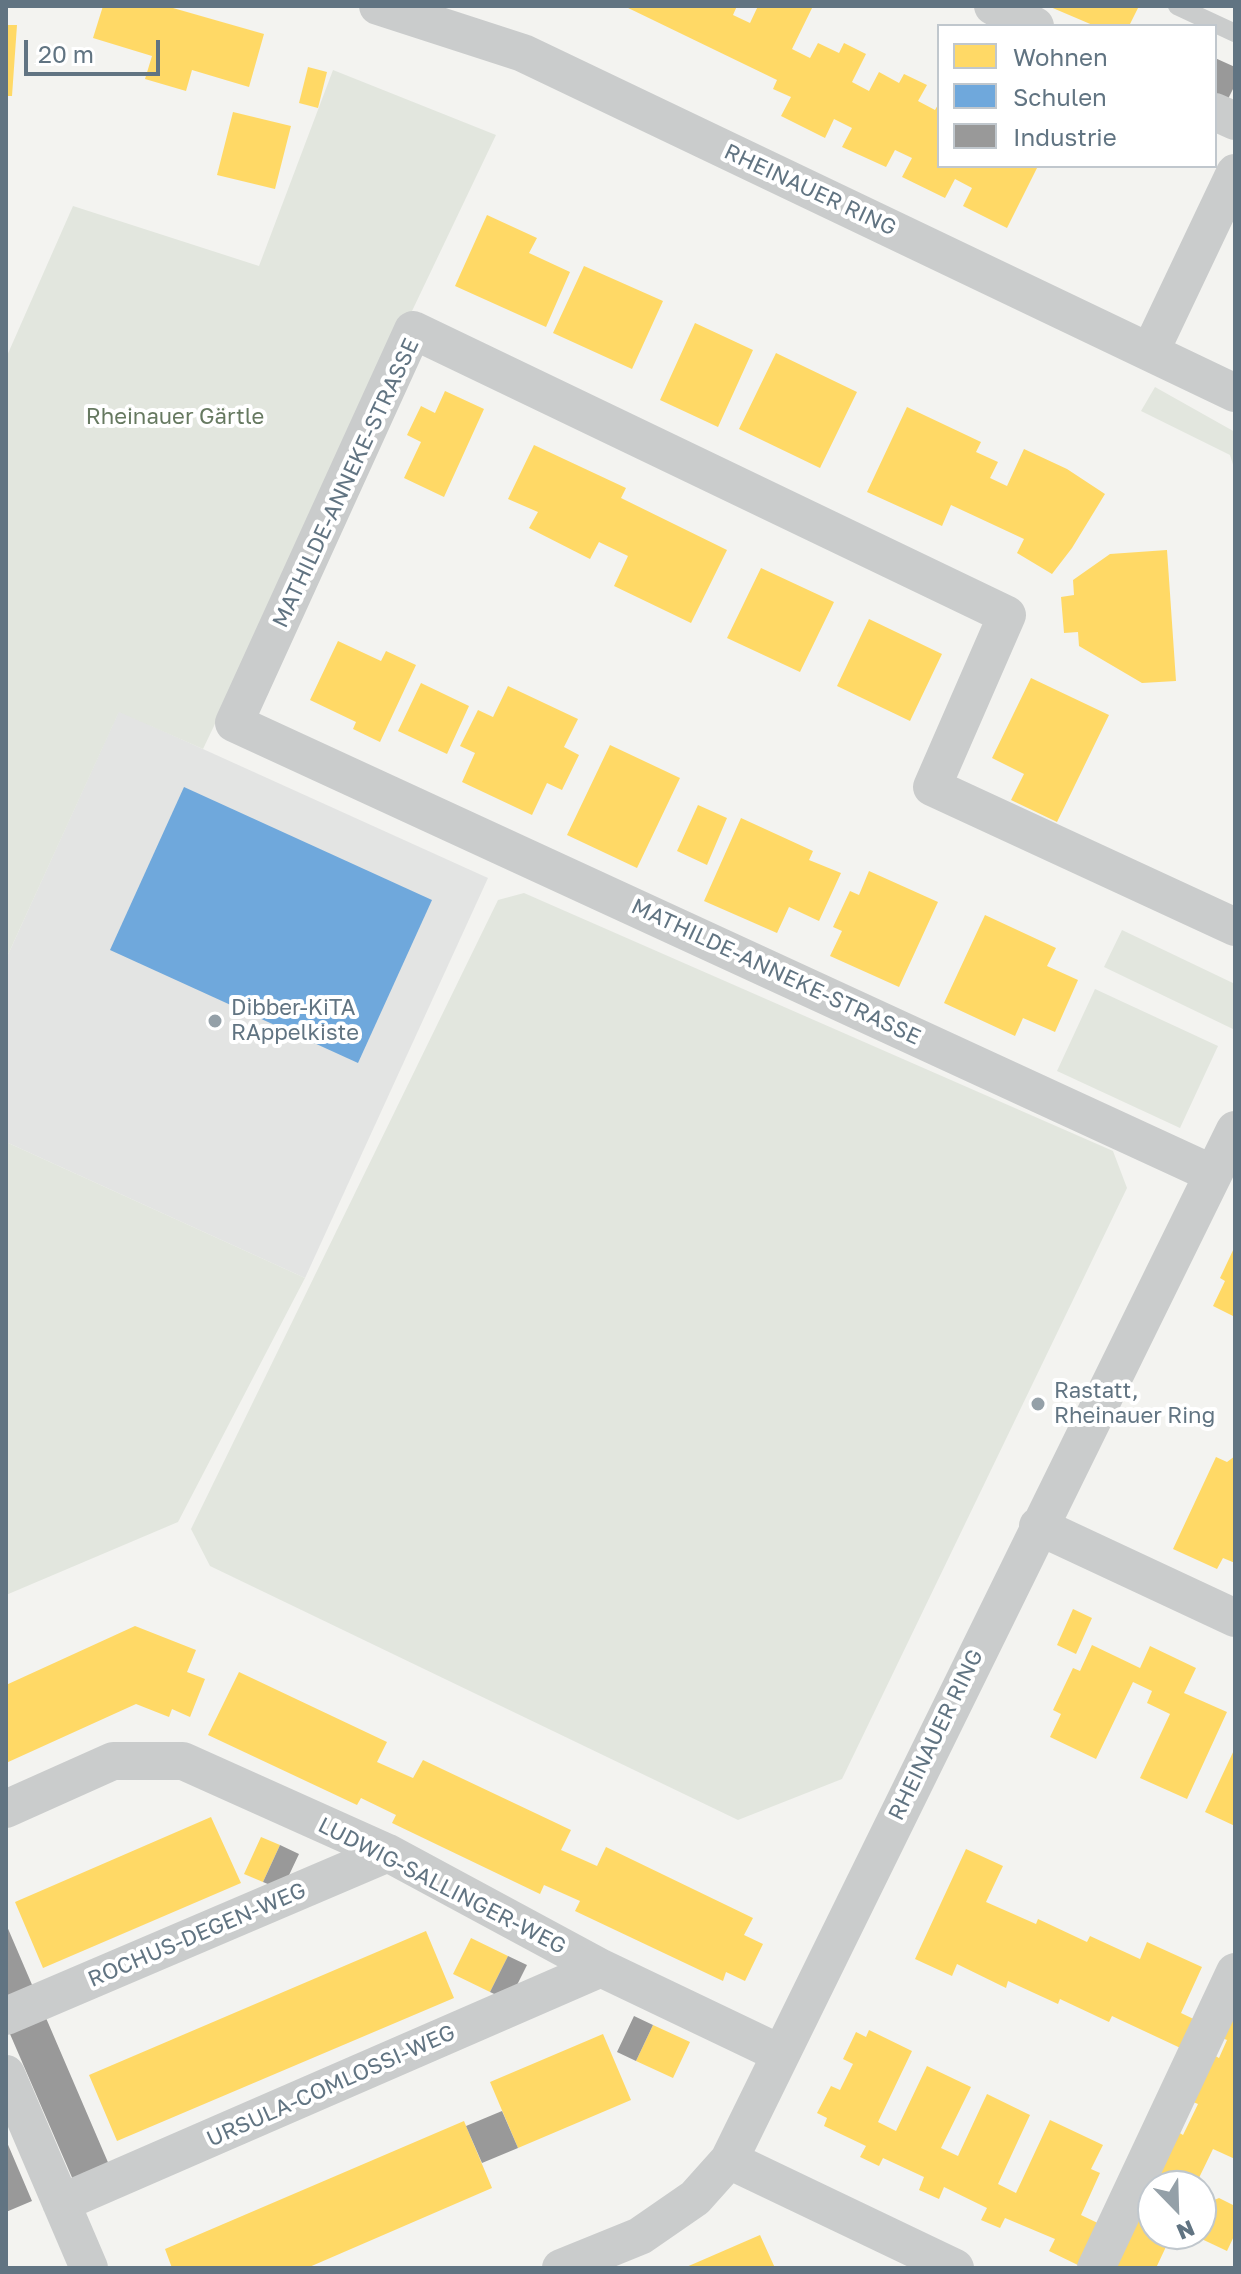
<!DOCTYPE html>
<meta charset="utf-8">
<style>
body{margin:0}
#map{position:relative;width:1241px;height:2274px;overflow:hidden;background:#f3f3f0;font-family:"Golos Text",sans-serif}
canvas{display:block}
.frame{position:absolute;inset:0;border:8px solid #617482;pointer-events:none}
.legend{position:absolute;left:937px;top:24px;width:280px;height:144px;box-sizing:border-box;background:#fff;border:2px solid #c0c7cd;margin:0;padding:10px 14px;list-style:none;font-size:24px;color:#617482}
.legend li{display:flex;align-items:center;gap:16px;height:40px}
.legend b{width:40px;border:2px solid #c0c7cd}
.north{position:absolute;left:1137px;top:2170px;width:80px;height:80px;box-sizing:border-box;background:#fff;border:2px solid #c0c7cd;border-radius:50%;rotate:157deg;font-size:22px;font-weight:700;line-height:32px;text-align:center;color:#617482}
.north::after{content:'';display:block;margin:auto;width:28px;height:36px;background:#94a0a8;clip-path:polygon(50% 0,100% 100%,50% 72%,0 100%)}
.scale{position:absolute;left:24px;top:40px;width:136px;height:36px;box-sizing:border-box;border:4px solid #617482;border-top:0;padding-left:10px;font-size:24px;line-height:28px;white-space:nowrap;color:#617482;-webkit-text-stroke:6px #fff;paint-order:stroke}
</style>
<div id="map">
<canvas width="1241" height="2274"></canvas>
<div class="frame"></div>
<ul class="legend">
<li><b style="height:22px;background:#ffd966"></b>Wohnen</li>
<li><b style="height:22px;background:#6fa8dc"></b>Schulen</li>
<li><b style="height:22px;background:#999"></b>Industrie</li>
</ul>
<div class="north">N</div>
<div class="scale">20 m</div>
</div>
<script>
const c = document.querySelector('canvas').getContext('2d');
c.lineJoin = 'round';
function paint(path, color) { c.fillStyle = color; c.fill(path, 'evenodd'); }
function strokePath(path, color, width, dash) { c.strokeStyle = color; c.lineWidth = width; c.lineCap = dash ? 'butt' : 'round'; c.setLineDash(dash || []); c.stroke(path); }
function label(font, color, halo, rows, align = 'center') {
  c.font = font + ' "Golos Text",sans-serif'; c.lineWidth = 8; c.setLineDash([]); c.textBaseline = 'middle'; c.strokeStyle = halo; c.fillStyle = color; for (const [text, x, y, turn = 0] of rows) {
    c.save(); c.translate(x, y); c.rotate((+turn || 0) * Math.PI / 180); c.textAlign = isNaN(turn) ? turn : align; if (halo) c.strokeText(text, 0, 0); c.fillText(text, 0, 0); c.restore();
  }
}
const built = new Path2D(`
 M119 711 488 878 305 1278 6 1142V959Z`);
const green = new Path2D(`
 M333 70 496 135 203 749 119 712 6 959V358L73 206 259 266Z
 M1155 387 1235 432V471L1230 455 1141 411Z
 M524 893 1113 1151 1127 1188 842 1779 738 1820 210 1566 191 1529 498 900Z
 M1122 930 1235 984V1030L1104 967Z
 M1095 989 1218 1046 1180 1128 1057 1071Z
 M6 1142 305 1278 178 1522 6 1595Z`);
const homes = new Path2D(`
 M103 6H166L264 34 249 87 192 70 186 91 145 79 152 56 93 38Z
 M624 6H737L733 15 750 23 758 6H813L792 49 810 58 818 43 839 53 844 43 866 54 852 82 869 91 879 72 899 83 904 74 927 85 918 101 935 110 939 103V166H1038L1007 228 963 206 972 188 955 179 945 198 902 177 912 158 895 150 886 167 842 147 852 128 834 119 825 138 781 116 791 97 773 89 777 80Z
 M1048 6H1139L1129 26H1095Z
 M6 25H17L12 96H6Z
 M308 67 327 72 318 108 299 103Z
 M233 112 291 126 275 189 217 175Z
 M487 215 537 238 529 253 570 272 546 327 455 286Z
 M584 266 663 301 632 369 553 333Z
 M695 323 753 350 718 427 660 400Z
 M776 353 857 392 820 468 739 429Z
 M445 391 484 409 444 497 404 478 421 442 407 435 421 406 435 413Z
 M907 407 981 442 976 452 998 462 990 478 1007 486 1024 449 1067 469 1105 494 1072 548 1052 574 1017 553 1024 539 951 505 942 526 867 492Z
 M534 445 626 488 621 498 727 550 691 623 614 586 628 556 599 542 590 559 529 528 538 512 508 499Z
 M1167 550 1176 681 1142 683 1079 646 1078 632 1064 633 1061 597 1074 595 1073 580 1110 554Z
 M761 568 834 602 800 672 727 638Z
 M869 619 942 654 910 721 837 686Z
 M338 641 381 661 386 651 416 665 380 742 353 729 356 722 310 700Z
 M1031 678 1109 715 1057 822 1011 800 1024 774 992 758Z
 M421 683 469 706 447 754 398 731Z
 M508 686 578 719 564 747 579 755 562 790 547 783 532 815 462 782 475 753 460 746 478 710 493 717Z
 M610 745 680 778 637 868 567 835Z
 M698 805 727 818 707 865 677 851Z
 M741 818 813 851 809 860 841 873 819 921 789 907 777 933 704 901Z
 M869 871 938 902 899 987 830 956 842 931 833 927 850 891 859 895Z
 M985 915 1056 948 1047 966 1078 980 1055 1032 1023 1018 1015 1036 944 1003Z
 M1235 1246V1317L1213 1306 1225 1281 1220 1278Z
 M1235 1456V1563L1223 1558 1217 1569 1173 1549 1216 1457 1227 1462Z
 M1073 1609 1092 1618 1076 1654 1057 1645Z
 M135 1626 196 1650 187 1672 205 1679 190 1717 172 1709 169 1717 136 1704 6 1763V1685Z
 M1092 1645 1140 1668 1150 1646 1196 1668 1184 1693 1227 1712 1187 1799 1140 1778 1170 1714 1147 1703 1152 1691 1133 1682 1096 1759 1050 1737 1061 1714 1053 1710 1073 1668 1080 1671Z
 M239 1672 387 1742 377 1762 413 1778 423 1760 571 1830 561 1850 597 1866 606 1847 753 1918 744 1935 763 1944 745 1981 726 1972 723 1981 575 1911 580 1901 544 1885 540 1894 392 1823 396 1815 361 1798 357 1805 208 1735Z
 M1235 1748V1826L1205 1812Z
 M211 1817 241 1883 43 1968 15 1902Z
 M261 1837 280 1845 263 1882 244 1874Z
 M966 1849 1003 1866 986 1902 1036 1924 1038 1919 1087 1942 1090 1936 1140 1959 1147 1942 1202 1967 1181 2013 1202 2023 1189 2052 1112 2016 1109 2022 1060 1999 1058 2004 1008 1981 1006 1988 957 1964 952 1976 915 1959Z
 M426 1931 454 1998 117 2141 89 2075Z
 M471 1938 508 1956 490 1992 453 1974Z
 M1235 1992V2159L1213 2149 1195 2186H1153V2234H1172L1156 2268H1113L1178 2132 1183 2135 1198 2104 1186 2099 1208 2052 1219 2058 1227 2040 1215 2035Z
 M653 2025 690 2042 673 2078 636 2061Z
 M869 2030 912 2051 878 2122 896 2131 927 2066 971 2087 941 2148 958 2156 987 2094 1030 2115 998 2184 1016 2193 1050 2120 1103 2145 1091 2169 1100 2173 1081 2215 1106 2227 1084 2268 1049 2251 1055 2239 1005 2218 1000 2228 981 2220 987 2208 944 2187 939 2199 919 2190 924 2177 883 2158 879 2166 860 2157 866 2146 824 2126 827 2118 817 2113 831 2086 840 2090 853 2064 843 2059 856 2032 866 2037Z
 M603 2034 631 2100 518 2148 490 2082Z
 M464 2121 492 2188 307 2268H172L165 2249Z
 M1201 2196 1212 2201 1219 2198 1235 2206V2234L1227 2251 1191 2234H1201Z
 M760 2235 775 2268H684Z`);
const schools = new Path2D(`
 M184 787 432 900 358 1063 110 950Z`);
const industry = new Path2D(`
 M1215 58 1235 67V85L1224 107 1215 103Z
 M280 1845 299 1854 282 1890 263 1882Z
 M6 1924 33 1987 6 1999Z
 M508 1956 527 1965 509 2001 490 1992Z
 M634 2016 653 2025 636 2061 617 2052Z
 M46 2018 110 2167 74 2182 10 2034Z
 M502 2111 518 2148 482 2163 466 2126Z
 M6 2140 32 2201 6 2212Z`);
const lane = new Path2D(`
 M1177 6 1235 33`);
const street = new Path2D(`
 M378 6 523 53 1235 393
 M993 6 1035 26
 M1215 112 1235 121
 M1150 352 1235 173
 M1213 1174 234 723 413 330 1007 615 932 787 1235 927
 M1038 1526 1235 1618
 M6 1809 113 1761H183L388 1853 601 1968 781 2054
 M6 2016 388 1853
 M6 2074 89 2268
 M729 2160 955 2268
 M61 2203 601 1968
 M561 2268 640 2236 695 2198 729 2160 1235 1130
 M1096 2268 1235 1972`);
const markers = [
 [215,1021,8,"#94a0a8"],
 [1038,1404,8,"#94a0a8"]
];
const streetNames = [
 ["RHEINAUER RING",810,190,25],
 ["MATHILDE-ANNEKE-STRASSE",346,483,-65],
 ["MATHILDE-ANNEKE-STRASSE",776,972,25],
 ["RHEINAUER RING",936,1735,-64],
 ["LUDWIG-SALLINGER-WEG",442,1886,27],
 ["ROCHUS-DEGEN-WEG",197,1935,-23],
 ["URSULA-COMLOSSI-WEG",331,2086,-24]
];
const parkNames = [
 ["Rheinauer Gärtle",175,417]
];
const poiNames = [
 ["Dibber-KiTA",231,1008],
 ["RAppelkiste",231,1033],
 ["Rastatt,",1054,1391],
 ["Rheinauer Ring",1054,1416]
];
paint(built, '#e3e4e3');
paint(green, '#e2e6de');
paint(homes, '#ffd966');
paint(schools, '#6fa8dc');
paint(industry, '#999');
strokePath(lane, '#cacccc', 18);
strokePath(street, '#cacccc', 38);
for (const [x, y, r, color] of markers) { const dot = new Path2D(); dot.arc(x, y, r, 0, 2 * Math.PI); c.fillStyle = color; c.fill(dot); strokePath(dot, '#fff', 3); }
label('22px', '#617482', '#fff', streetNames);
label('22px', '#667960', '#fff', parkNames);
label('22px', '#617482', '#fff', poiNames, 'left');
</script>
